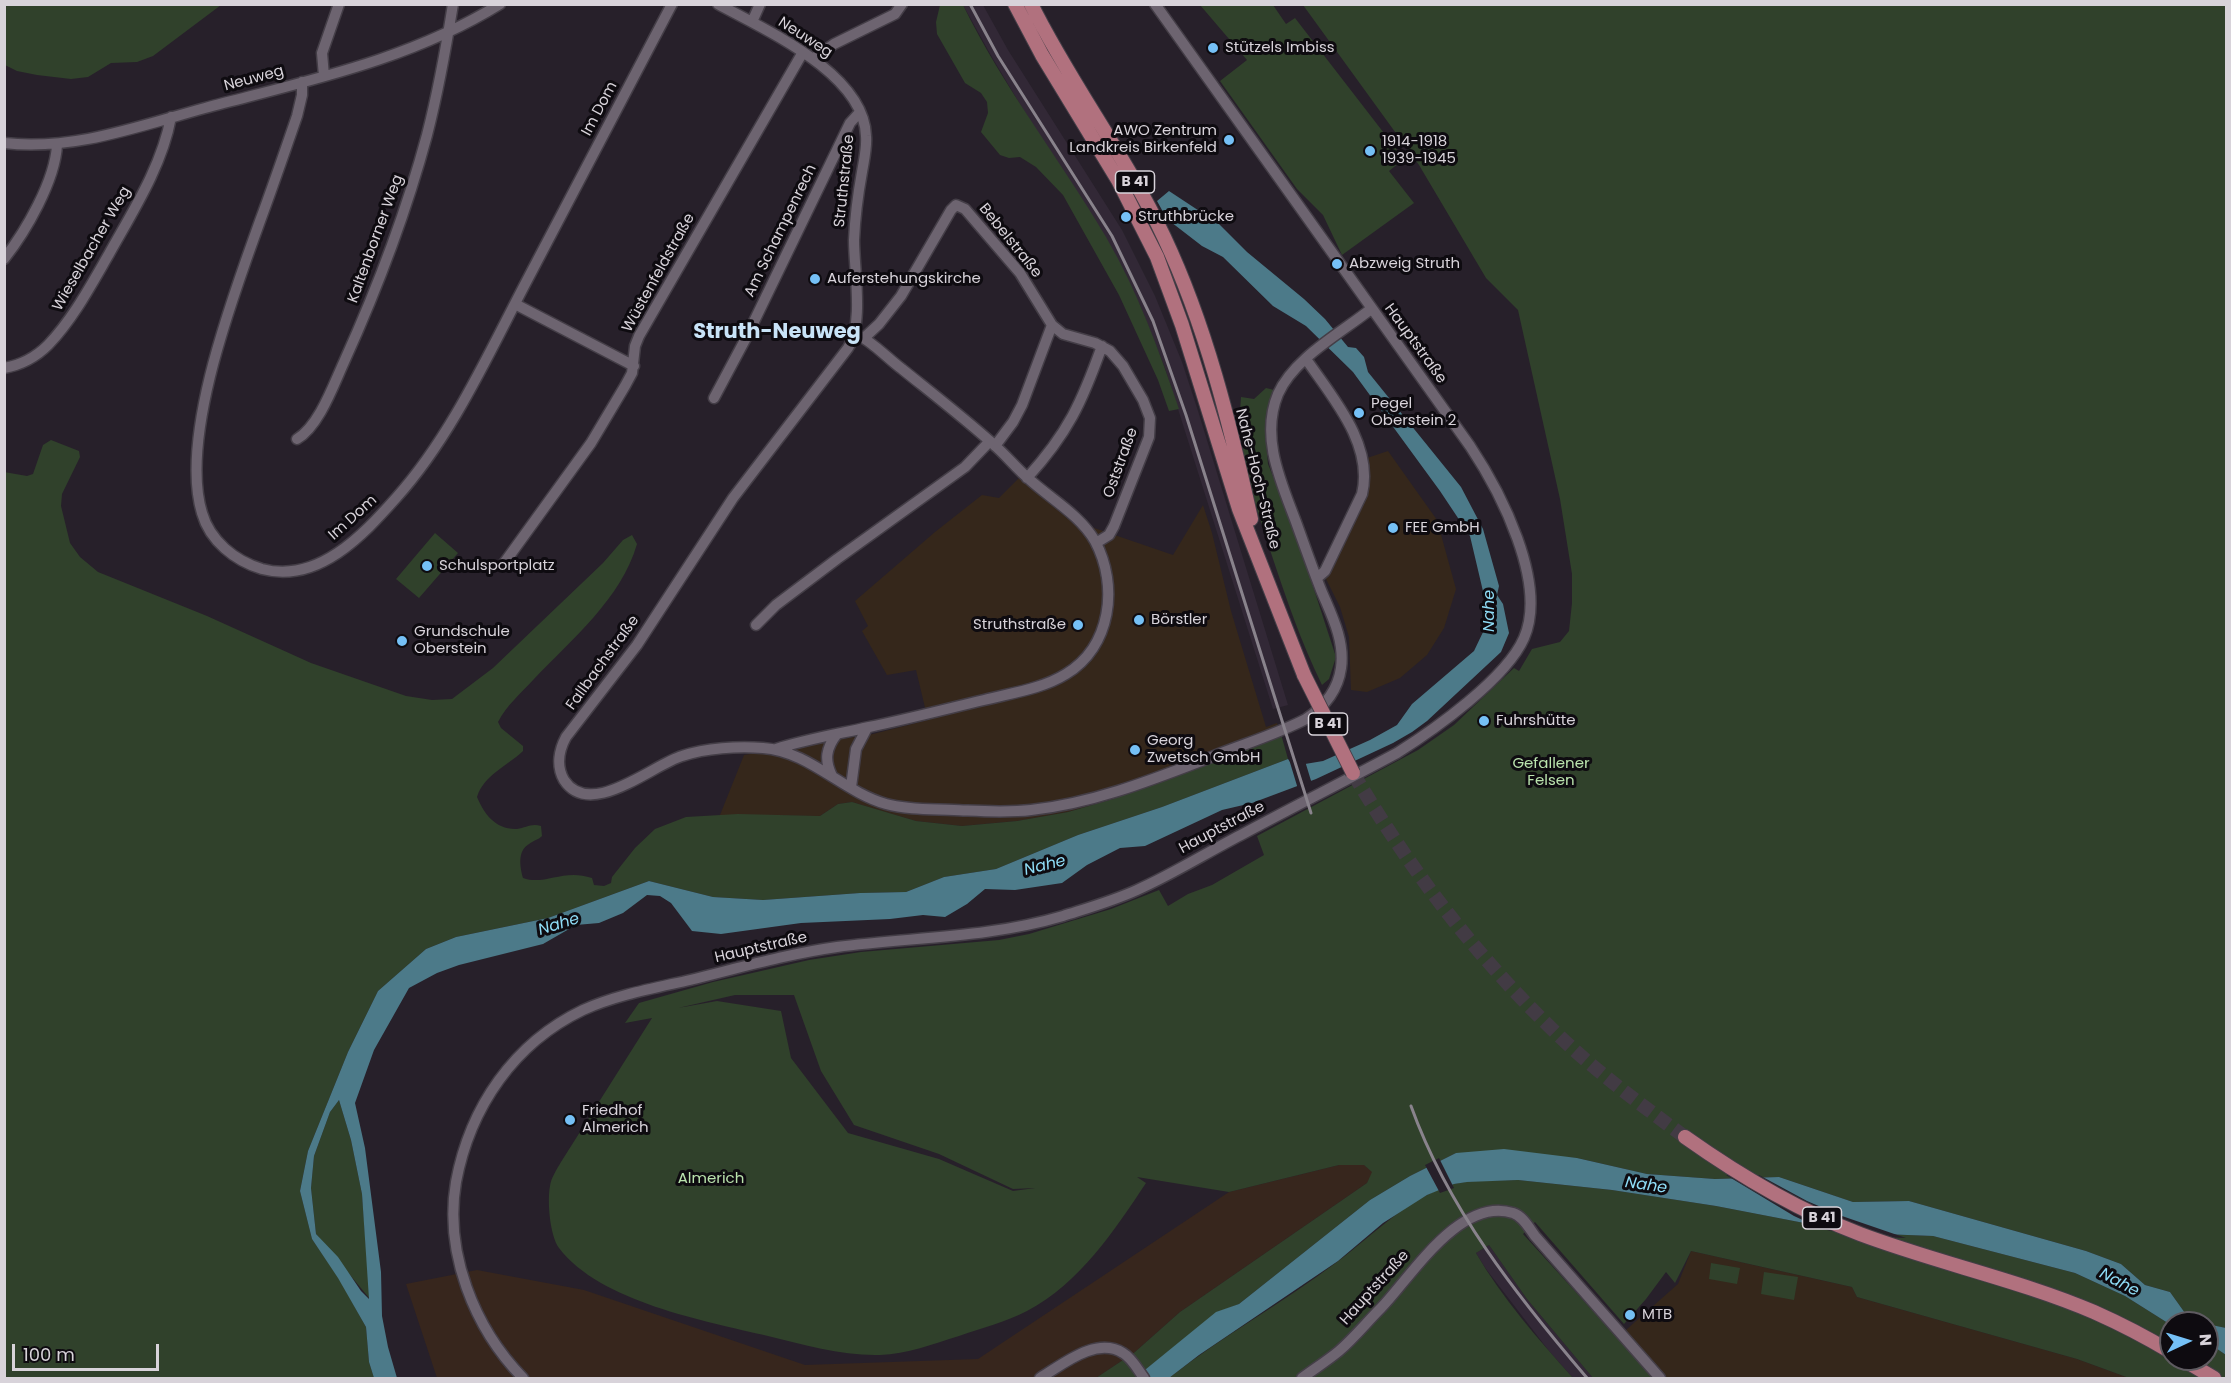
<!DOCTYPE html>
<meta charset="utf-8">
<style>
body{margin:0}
#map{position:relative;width:2231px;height:1383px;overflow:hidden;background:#27202a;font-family:Poppins,sans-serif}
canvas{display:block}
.frame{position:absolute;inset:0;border:6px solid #d8d3da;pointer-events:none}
.north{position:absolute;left:2159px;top:1311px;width:60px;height:60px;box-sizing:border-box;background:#0e0b10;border:2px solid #5f5b61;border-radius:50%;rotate:86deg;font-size:16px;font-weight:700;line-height:24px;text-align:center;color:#d8d3da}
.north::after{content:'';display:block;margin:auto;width:21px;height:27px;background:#75c0f6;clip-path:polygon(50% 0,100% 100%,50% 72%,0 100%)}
.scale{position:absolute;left:12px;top:1344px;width:147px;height:27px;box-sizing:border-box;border:3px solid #d8d3da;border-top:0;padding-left:8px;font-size:18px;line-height:21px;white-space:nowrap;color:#d8d3da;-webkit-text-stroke:4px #0e0b10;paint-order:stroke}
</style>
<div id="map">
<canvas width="2231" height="1383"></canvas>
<div class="frame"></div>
<div class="north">N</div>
<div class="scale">100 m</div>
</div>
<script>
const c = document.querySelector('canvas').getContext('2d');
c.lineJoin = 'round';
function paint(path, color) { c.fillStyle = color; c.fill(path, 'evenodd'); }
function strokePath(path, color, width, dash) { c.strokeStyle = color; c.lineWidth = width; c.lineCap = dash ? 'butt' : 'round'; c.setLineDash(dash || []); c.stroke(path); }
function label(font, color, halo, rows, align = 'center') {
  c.font = font + ' Poppins,sans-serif'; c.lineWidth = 6; c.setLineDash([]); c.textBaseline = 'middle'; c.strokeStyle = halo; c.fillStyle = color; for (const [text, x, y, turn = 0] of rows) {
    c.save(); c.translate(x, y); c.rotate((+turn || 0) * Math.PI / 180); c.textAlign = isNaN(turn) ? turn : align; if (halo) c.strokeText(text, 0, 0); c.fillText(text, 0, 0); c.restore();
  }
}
const commercial = new Path2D(`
 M1388 451 1437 520 1456 589 1444 628 1427 655 1400 678 1367 692 1351 690 1349 637 1340 607 1325 577 1368 486 1367 458Z
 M1020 477 1068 519 1173 555 1203 505 1212 533 1231 611 1266 727 1277 723 1281 734 1113 799 1068 812 1017 821 962 826 916 821 852 802 838 804 820 816 720 815 744 755 873 734 928 720 916 670 887 675 862 631 868 626 855 601 935 532 982 495 999 498Z
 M1691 1251 1852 1287 1857 1297 2077 1359 2129 1378H1654L1618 1337 1678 1284Z`);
const industrial = new Path2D(`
 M1339 1165H1364L1373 1172 1367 1183 1180 1312 1135 1352 1096 1378H437L406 1284 477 1270 584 1290 805 1365 978 1359 1229 1192Z`);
const built = new Path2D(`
 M963 5H983L1008 50 1122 230 1155 296 1182 362 1198 411 1288 705 1273 709 1165 368 1139 303 993 59Z
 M1489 1245 1527 1299 1593 1378H1573L1549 1351 1486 1269 1476 1253Z`);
const green = new Path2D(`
 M5 4H221V5L153 56 137 62 111 63 88 77 71 79 37 75 17 71 5 65Z
 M940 5H963C1003 87 1060 159 1106 237 1138 292 1159 350 1179 409L1169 411 1158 380 1119 295 1063 195 1036 167 1020 157 1009 158 1000 155 981 132 988 113 987 102 981 93 965 83 937 34 936 22Z
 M1200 5H1273L1286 24 1295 18 1404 159 1389 171 1414 203 1342 255 1323 215 1297 189 1220 81 1247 60Z
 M1303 5H2226V1328L2201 1323 2185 1313 2170 1292 2145 1285 2121 1264 2086 1251 1909 1201 1853 1202 1779 1177 1715 1179 1647 1174 1577 1158 1456 1153 1410 1176 1370 1200 1239 1304 1216 1313 1135 1378H1096L1135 1352 1180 1312 1367 1183 1372 1172 1364 1165H1339L1229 1192 1137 1177 1146 1183C1114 1231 1080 1283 1027 1311 1005 1322 982 1328 959 1336 933 1344 907 1354 880 1355 843 1356 804 1345 768 1336 705 1321 600 1302 559 1248 550 1236 547 1201 550 1186 551 1178 557 1169 561 1162L652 1018 625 1023 639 1003 713 982 809 960 861 952 999 940 1029 934 1111 909 1159 890 1168 906 1188 894 1212 885 1264 855 1257 836 1418 750 1454 725 1514 668 1519 671 1532 649 1560 642 1569 631 1572 603V574L1560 499 1518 310 1486 278 1419 165ZM735 995H794L821 1071 854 1125 939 1154 1013 1189 1035 1188 1013 1191 939 1159 848 1133 791 1058 781 1011 717 1001 678 1008Z
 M1266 388 1274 390 1265 433 1268 464 1296 534 1336 657 1329 679 1322 685C1301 642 1286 598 1271 553 1255 503 1236 450 1241 397L1254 399Z
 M51 440 79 451 80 457 62 494 61 506 70 543 80 557 98 572 207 616 311 663 406 696 432 700 452 699 493 668 603 563 623 540 632 535 637 544C621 599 572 639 534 679 521 693 507 705 498 722L501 728 523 746V751C506 767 484 775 477 797 484 814 496 830 517 829 526 828 531 823 541 826L542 836C538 840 534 840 529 844 517 851 520 867 523 878 545 886 563 868 592 878L594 885 604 886 611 883 612 877 635 848 655 829 686 817 738 814 820 816 838 804 852 802 916 821 962 826 1017 821 1068 812 1113 799 1281 734 1288 759 1162 807 1078 835 996 869 944 877 906 892 860 893 763 900 713 897 649 881 548 918 456 937 426 949 378 991 348 1052 308 1151 300 1191 312 1239 338 1277 366 1327 369 1362 374 1378H5L4 472 27 476 33 474 43 445Z
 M435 533 458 553 419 598 396 579Z
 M339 1100 351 1140 362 1194 370 1299 316 1234 311 1188 314 1156 330 1112Z
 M1518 1180 1612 1190 1716 1206 1856 1233 1933 1236 2075 1273 2125 1296 2171 1325V1359H2207V1342L2226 1355V1378H2129L2077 1359 1857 1297 1852 1287 1691 1251 1675 1283 1666 1272 1646 1299 1624 1324 1535 1222 1523 1234 1654 1378H1593L1527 1299 1489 1245 1476 1253C1502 1298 1538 1339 1573 1378H1169C1222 1336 1283 1303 1337 1262 1375 1234 1407 1198 1454 1184 1474 1179 1498 1181 1518 1180Z
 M1711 1263 1740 1268 1737 1284 1709 1279Z
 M1764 1272 1798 1277 1794 1300 1761 1294Z`);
const water = new Path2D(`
 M1169 191 1219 224 1247 252 1304 299 1325 319 1348 347 1356 348 1364 357 1368 372 1461 487 1483 529 1499 586 1497 595 1503 604 1509 633 1501 652 1427 721 1412 732 1393 743 1316 779 1252 803 1222 810 1145 846 1120 848 1087 865 1062 883 1015 890 985 889 967 904 945 917 923 915 890 919 801 923 721 934 692 931 671 903 660 896 647 895 623 913 599 923 576 925 543 944 459 965 437 973 409 988 374 1050 355 1103 365 1148 381 1272 382 1316 388 1347 397 1378H374L369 1362 366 1327 338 1278 312 1239 300 1191 308 1151 348 1052 378 991 426 949 456 937 548 918 649 881 713 897 763 900 860 893 906 892 944 877 996 869 1078 835 1162 807 1288 759 1293 766 1323 761 1370 740 1397 725 1412 704 1474 651 1484 630 1486 604 1470 536 1440 491 1353 372 1306 326 1273 306 1223 257 1202 246 1167 219 1157 201ZM339 1100 351 1140 362 1194 369 1299 361 1291 338 1257 316 1234 311 1188 314 1156 330 1112Z
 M1504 1149 1577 1158 1647 1174 1715 1179 1779 1177 1853 1202 1909 1201 2086 1251 2121 1264 2145 1285 2170 1292 2185 1313 2203 1323H2171V1325L2125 1296 2075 1273 1933 1236 1856 1233 1716 1206 1612 1190 1518 1180 1467 1182 1454 1184 1427 1195 1383 1223 1338 1261 1199 1355 1169 1378H1135L1216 1312 1239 1304 1370 1200 1410 1176 1456 1153Z
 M2207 1324 2226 1328V1355L2207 1342Z`);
const pier = new Path2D(`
 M1288 756 1295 763 1305 761 1312 784 1298 789Z
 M1439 1158 1454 1188 1440 1193 1425 1165Z
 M1726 1175H1759L1807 1201 1842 1216 1906 1238 1856 1236 1822 1229 1794 1216Z`);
const majorTunnel = new Path2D(`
 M1353 773C1409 868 1474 954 1554 1031 1594 1070 1640 1104 1685 1137`);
const minor = new Path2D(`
 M718 4C765 30 864 73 866 136 867 148 864 160 862 172 858 194 855 217 854 240 854 270 864 324 848 348L733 498 637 645 566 737C559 750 556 766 564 780 590 820 652 765 682 756 706 748 738 746 763 748 809 751 843 792 886 804 908 810 932 809 954 810 980 811 1005 813 1031 810 1095 803 1154 779 1214 756 1244 744 1277 734 1306 719 1324 707 1338 690 1341 668 1345 640 1331 614 1321 590 1312 567 1304 544 1296 522 1281 482 1260 437 1278 394 1294 358 1341 333 1371 309
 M752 22 760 4
 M814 58 834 44 895 14 902 4
 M324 76 322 53 339 4
 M302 82V95L297 116C285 151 273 186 260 221 234 294 179 437 202 513 210 541 235 561 262 569 318 584 363 535 396 498 450 438 486 359 523 288 573 194 622 99 672 4
 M4 143C74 151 139 126 205 108 306 81 410 60 500 4
 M4 259C26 231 55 181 57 145
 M515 304 634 366
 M864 338 879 324 901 296 951 210 956 205 965 209 1020 273 1052 325 1063 334 1095 343 1110 351 1123 366 1143 400 1150 418 1149 437 1114 526 1109 535 1096 543
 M1306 359C1332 397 1374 444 1362 494L1325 571 1317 578
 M4 368C21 365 36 357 48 345 73 319 91 285 109 254 133 211 162 166 171 117
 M714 398 746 338 850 123 860 112
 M297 439C319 426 333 386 344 362 377 289 406 213 427 135 438 92 446 48 453 4
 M995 446 1013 422 1022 405 1052 325
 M1027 478C1068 433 1082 402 1102 346
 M502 566 591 443 625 386 632 373 635 346 639 336 803 52
 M756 625 776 605 837 559 965 467 990 441
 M776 749C807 739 838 734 869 727 908 719 946 709 984 700 1011 693 1042 689 1066 674 1111 647 1119 586 1095 541 1080 515 1051 499 1029 479 1016 468 1006 455 993 444 964 418 933 394 902 369 886 357 873 342 855 333
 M832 776C824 760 826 748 837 734
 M851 787 856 749 867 728
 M523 1378C474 1328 444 1252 456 1182 470 1107 514 1043 583 1010 616 995 655 988 690 980 739 968 787 954 837 947 913 937 989 938 1063 916 1088 908 1113 901 1137 890 1173 874 1206 853 1241 835 1293 807 1345 781 1397 753 1435 729 1506 679 1524 638 1548 583 1500 491 1470 446L1155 4
 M1040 1378C1062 1365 1096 1336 1123 1353 1132 1358 1138 1370 1144 1378
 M1302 1378C1314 1369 1327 1361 1339 1351 1354 1338 1367 1322 1381 1308 1411 1277 1460 1196 1513 1213 1523 1216 1529 1228 1535 1236L1660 1378`);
const major = new Path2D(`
 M1015 4 1042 55 1118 180 1157 257 1182 325 1239 509 1304 675
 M1031 4C1071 85 1126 156 1164 237 1206 326 1230 424 1251 519
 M1685 1137C1740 1176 1797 1210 1860 1234 1937 1263 2019 1280 2094 1312 2121 1324 2146 1337 2171 1352
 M2182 1359 2214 1378`);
const rail = new Path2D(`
 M970 4 998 56 1112 236 1153 321 1186 415 1311 813
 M1411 1106C1448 1209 1517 1296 1587 1378`);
const majorBridge = new Path2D(`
 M1304 675 1353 773`);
const markers = [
 [1213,48,6,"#75c0f6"],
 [1229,140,6,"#75c0f6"],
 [1370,151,6,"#75c0f6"],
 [1126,217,6,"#75c0f6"],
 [1337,264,6,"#75c0f6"],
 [815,279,6,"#75c0f6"],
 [1359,413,6,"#75c0f6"],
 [1393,528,6,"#75c0f6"],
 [427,566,6,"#75c0f6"],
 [1139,620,6,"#75c0f6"],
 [1078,625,6,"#75c0f6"],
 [402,641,6,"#75c0f6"],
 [1484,721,6,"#75c0f6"],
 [1135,750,6,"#75c0f6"],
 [570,1120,6,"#75c0f6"],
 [1630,1315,6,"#75c0f6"]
];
const shields = [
 [1135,182,39],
 [1328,724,39],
 [1822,1218,39]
];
const shieldNames = [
 ["B 41",1135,182],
 ["B 41",1328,724],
 ["B 41",1822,1218]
];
const streetNames = [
 ["Neuweg",805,38,33],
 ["Neuweg",254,79,-15],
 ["Im Dom",600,109,-62],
 ["Struthstraße",845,181,-84],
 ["Am Schampenrech",781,231,-64],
 ["Kaltenborner Weg",376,239,-70],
 ["Bebelstraße",1010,241,51],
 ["Wieselbacher Weg",92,249,-60],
 ["Wüstenfeldstraße",659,273,-61],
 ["Hauptstraße",1415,344,54],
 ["Oststraße",1121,463,-70],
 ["Nahe-Hoch-Straße",1257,479,76],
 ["Im Dom",353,518,-42],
 ["Fallbachstraße",603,663,-54],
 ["Hauptstraße",1222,828,-28],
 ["Hauptstraße",761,948,-13],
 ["Hauptstraße",1375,1288,-48]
];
const poiNames = [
 ["Stützels Imbiss",1225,48],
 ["AWO Zentrum",1217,131,"right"],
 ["Landkreis Birkenfeld",1217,148,"right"],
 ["1914-1918",1382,142],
 ["1939-1945",1382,159],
 ["Struthbrücke",1138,217],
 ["Abzweig Struth",1349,264],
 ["Auferstehungskirche",827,279],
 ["Pegel",1371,404],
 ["Oberstein 2",1371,421],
 ["FEE GmbH",1405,528],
 ["Schulsportplatz",439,566],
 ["Börstler",1151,620],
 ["Struthstraße",1066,625,"right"],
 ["Grundschule",414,632],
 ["Oberstein",414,649],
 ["Fuhrshütte",1496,721],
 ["Georg",1147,741],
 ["Zwetsch GmbH",1147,758],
 ["Friedhof",582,1111],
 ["Almerich",582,1128],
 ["MTB",1642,1315]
];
const parkNames = [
 ["Gefallener",1551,764],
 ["Felsen",1551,781],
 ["Almerich",711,1179]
];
const waterNames = [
 ["Nahe",1490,611,-90],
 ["Nahe",1045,866,-14],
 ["Nahe",559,925,-17],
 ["Nahe",1646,1186,8],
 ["Nahe",2119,1283,28]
];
const districtNames = [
 ["Struth-Neuweg",777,333]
];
paint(commercial, '#35271b');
paint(industrial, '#37261d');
paint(built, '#322836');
paint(green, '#30412b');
paint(water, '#4c7a89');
paint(pier, '#27202a');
strokePath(majorTunnel, '#423b44', 14, [14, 7]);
strokePath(minor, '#443e47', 13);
strokePath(major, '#443e47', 16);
strokePath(minor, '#6d6470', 10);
strokePath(major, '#b1717e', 14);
strokePath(rail, '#89838c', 3);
strokePath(majorBridge, '#443e47', 16, []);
strokePath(majorBridge, '#b1717e', 14);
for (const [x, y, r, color] of markers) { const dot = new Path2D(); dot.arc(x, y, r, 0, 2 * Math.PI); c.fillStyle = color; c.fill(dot); strokePath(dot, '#0e0b10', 2); }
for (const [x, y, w] of shields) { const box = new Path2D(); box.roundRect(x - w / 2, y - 11, w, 22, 4.5); c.fillStyle = '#0e0b10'; c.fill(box); strokePath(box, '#d8d3da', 1.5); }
label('bold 14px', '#d8d3da', null, shieldNames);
label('15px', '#d8d3da', '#0e0b10', streetNames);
label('15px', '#d8d3da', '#0e0b10', poiNames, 'left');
label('15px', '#bae3ad', '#0e0b10', parkNames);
label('italic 16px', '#8fddf7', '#0e0b10', waterNames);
label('bold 21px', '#c8e3f7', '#0e0b10', districtNames);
</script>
